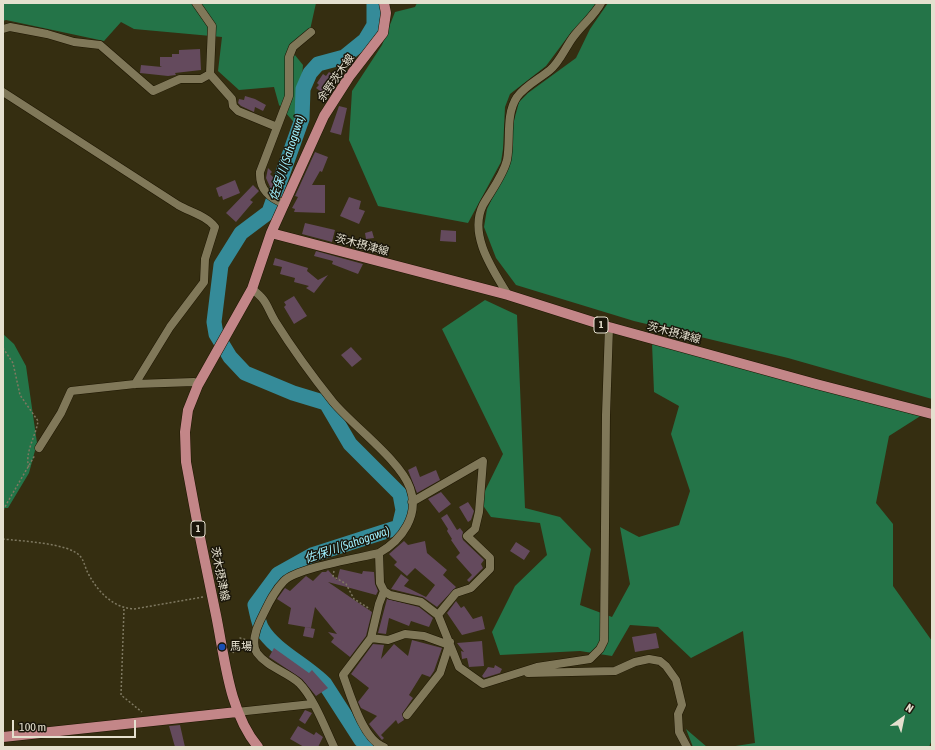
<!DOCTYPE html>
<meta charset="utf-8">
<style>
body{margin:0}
#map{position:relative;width:935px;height:750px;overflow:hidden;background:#352e11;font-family:"Asap Condensed",sans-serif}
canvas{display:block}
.frame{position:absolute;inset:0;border:4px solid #e5e0cf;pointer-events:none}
.north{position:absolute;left:883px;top:698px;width:40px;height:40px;-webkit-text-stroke:3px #1a160a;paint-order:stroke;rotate:33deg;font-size:11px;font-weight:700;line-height:16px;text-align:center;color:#e5e0cf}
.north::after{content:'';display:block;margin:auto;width:14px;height:18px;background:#e5e0cf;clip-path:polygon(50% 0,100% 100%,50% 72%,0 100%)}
.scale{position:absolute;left:12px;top:720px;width:124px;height:18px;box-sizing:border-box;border:2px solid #e5e0cf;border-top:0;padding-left:5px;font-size:12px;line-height:14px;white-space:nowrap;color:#e5e0cf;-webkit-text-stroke:3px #1a160a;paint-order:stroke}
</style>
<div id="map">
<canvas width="935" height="750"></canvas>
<div class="frame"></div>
<div class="north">N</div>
<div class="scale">100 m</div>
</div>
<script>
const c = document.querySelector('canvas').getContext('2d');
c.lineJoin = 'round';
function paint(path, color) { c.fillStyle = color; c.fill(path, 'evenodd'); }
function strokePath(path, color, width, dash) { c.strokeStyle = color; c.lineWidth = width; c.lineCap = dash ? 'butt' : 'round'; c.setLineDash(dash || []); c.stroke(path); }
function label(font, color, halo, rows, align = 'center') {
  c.font = font + ' "Asap Condensed","Noto Sans JP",sans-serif'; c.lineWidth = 3; c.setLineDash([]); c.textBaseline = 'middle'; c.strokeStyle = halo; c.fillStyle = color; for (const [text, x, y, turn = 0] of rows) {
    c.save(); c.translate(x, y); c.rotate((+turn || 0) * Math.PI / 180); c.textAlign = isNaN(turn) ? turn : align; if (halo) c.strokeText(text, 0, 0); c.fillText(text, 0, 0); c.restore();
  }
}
const forest = new Path2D(`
 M3 3H316L310 30 290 49 303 65 298 127 279 105 274 87 239 90 218 71 222 37 134 29 121 22 104 41 6 20 3 21Z
 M417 3H596L584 21 572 31 546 66 510 94 505 107 503 149 501 162 468 223 378 206 349 140 352 91 382 45 395 12 415 7Z
 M608 3H932V399L788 358 634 321 516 285 496 258 484 227 487 209 509 164 513 124 519 102 528 93 576 58 590 29Z
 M485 300 517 315 525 508 560 517 591 549 580 605 612 617 630 584 620 527 639 537 679 525 690 491 671 434 679 406 654 392 652 343 922 415 889 436 876 503 893 524V586L932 641V740L929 747H729L755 743 743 631 691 658 658 627 630 625 612 656 580 651 500 655 492 632 515 586 547 555 540 523 491 517 480 501 503 454 442 329Z
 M3 334 14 344 26 366 37 443 29 473 8 508H3Z
 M686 729 707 747H693Z`);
const river = new Path2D(`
 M372 747 361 740 325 684C308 666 274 650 262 629 258 622 257 613 255 605L278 574 312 555 399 527 403 510 400 494 350 444 326 403 293 393 245 373 230 357 216 334 214 322 221 265 241 233 269 212 302 119 303 89 310 73 318 64 344 57 365 40 374 25V3`);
const building = new Path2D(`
 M200 49 201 70 175 73 176 75 168 76 140 73 141 65 162 67 160 66V57H172V54H179V50Z
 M329 72 335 76 323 93 316 88 319 85 317 83 323 74 326 76Z
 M245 96 255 99 266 105 263 111 255 107 254 112 241 106 238 103 239 99 244 100Z
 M339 106 347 108 341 135 330 132Z
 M315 152 328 157 322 172 320 171 312 185H325V213L294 212 295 209 292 208 298 197 295 196Z
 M268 168 272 172 270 174 276 180V184L271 189 266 178Z
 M235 180 240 193 223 200 222 196 219 197 216 188Z
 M253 185 259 191 250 200 253 202 236 222 226 213Z
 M349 197 361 201 359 209 365 211 359 224 340 216Z
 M305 223 335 230 332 242 302 234Z
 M441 230 456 231V242L440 241Z
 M372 231 374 238 366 239 365 233Z
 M316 251 363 264 358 274 332 264 333 261 314 256Z
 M275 258 308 268 307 271 318 280 328 275 314 293 306 288 309 286 294 282 295 278 280 274 282 267 273 265Z
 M294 296 307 316 294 324 284 307 286 305 284 302Z
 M351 347 362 359 352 367 341 355Z
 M416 466 420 477 436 470 440 480 417 493 408 470Z
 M441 492 451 504 439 513 428 499Z
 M468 502 474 511 471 520 468 522 459 507Z
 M447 514 457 530 460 528 463 532 462 537 463 540 484 560 481 564 483 568 469 582 467 580 472 575 456 557 460 553 451 540 452 539 447 531 448 529 441 518Z
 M404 541 408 545 425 541 427 553 447 570 443 575 456 587 437 607 423 597 391 589 401 574 409 580 404 586 426 597 435 585 415 568 407 576 394 565 397 562 389 554Z
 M516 542 530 551 524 560 510 551Z
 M340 569 362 574 363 571 374 572 375 584 378 591 376 595 328 582 372 612 366 636 350 657 331 642 334 638 328 632 337 634 315 607 311 628 288 624 291 608 277 599 285 588 290 591 306 576 313 581 322 572H326L328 570 337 580Z
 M387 599 419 607 433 618 429 627 411 621 409 626 389 618 386 634 378 633Z
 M456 601 461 608 464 606 473 619 482 616 485 629 462 635 447 613Z
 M305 627 315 629 313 638 303 636Z
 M656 633 659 648 635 652 632 637Z
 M412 640 442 648 434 671 430 677 422 674 409 695 413 698 402 714 404 720 398 724 396 720 381 735 384 738 382 740 369 724 377 716 361 708 358 702 369 688 351 674 373 644 384 645 381 659 394 644 408 656Z
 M482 641 484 666 469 667 467 658 462 659 461 651 464 652 457 643Z
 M274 648 309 673 312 670 328 688 316 696 302 679 269 657Z
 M495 665 502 669 500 673 484 678 482 676 488 667 494 668Z
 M305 710 312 713 305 724 299 720Z
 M180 725 185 747H175L169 726Z
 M298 726 314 735 316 732 323 737 318 747H304L290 739Z`);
const path = new Path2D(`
 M3 348 13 363 20 395 38 421C36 436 24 453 29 468
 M3 510 35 455
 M3 539C20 541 69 543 80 556 84 560 85 568 88 573 97 591 113 608 134 609L203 597
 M334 571 333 576 346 584 354 599 370 609
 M124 609 121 695 142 712
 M233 653 240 638 247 640`);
const minor = new Path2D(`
 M3 29 10 27 47 34 74 42 100 45 153 91 180 79H201L210 74 212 26 196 3
 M210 74 232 99 233 106 238 111 277 127
 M3 92 178 205C190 212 207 216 215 227L205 259 204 282 170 327 135 384
 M285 204C270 198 259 190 260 172L289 96V57L293 47 311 32
 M252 289C268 301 266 306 275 321 292 348 313 377 333 402 353 426 400 460 410 488 420 515 402 540 379 553 359 558 296 568 284 581 273 592 267 607 260 621 256 629 251 644 257 653 267 667 287 672 299 683 314 698 325 728 334 747
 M508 295C493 270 468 235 483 205 491 191 503 176 507 160 511 140 505 115 517 97 525 86 539 79 550 70 560 62 566 46 574 36 583 24 594 16 601 3
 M39 448 61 413 71 391 135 384 194 382 198 385
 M412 502 483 461 479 512 475 529 467 536 490 558V569L471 588 456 593 438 615 459 667 483 684 537 667 590 659 600 649 604 641 606 415 609 327
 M379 553 380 583 384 591 390 595 421 602 438 615
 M371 638 388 640 405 634 424 636 449 645
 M528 673 615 671 635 662 649 659 660 661 666 666 676 680 682 705 678 714 679 732 687 747
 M237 712 312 704
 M407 715 440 673 450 642
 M384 747C363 740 350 694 343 675L371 638 379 604 384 591`);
const major = new Path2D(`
 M271 233 508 295 609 327 816 384 932 414
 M3 737 237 712
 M258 747C229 712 225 659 216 615 205 564 195 513 186 462L185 432 188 410 198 385 252 289 271 233 324 116 349 77 383 33 386 13 384 3`);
const markers = [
 [222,647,4,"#1a4fb4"]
];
const shields = [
 [601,325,14],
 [198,529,14]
];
const shieldNames = [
 ["1",601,325],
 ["1",198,529]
];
const streetNames = [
 ["余野茨木線",336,78,-55],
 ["茨木摂津線",362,245,15],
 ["茨木摂津線",674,333,15],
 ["茨木摂津線",220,574,79]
];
const poiNames = [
 ["馬場",230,647]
];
const waterNames = [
 ["佐保川 (Sahogawa)",287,158,-72],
 ["佐保川 (Sahogawa)",347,545,-19]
];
paint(forest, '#247448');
strokePath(river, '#358b99', 15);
paint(building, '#644a5d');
strokePath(minor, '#1d1600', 9);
strokePath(major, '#1d1600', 11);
strokePath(path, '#7f7961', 1.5, [2, 2]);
strokePath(minor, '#807859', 8);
strokePath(major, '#c38688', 10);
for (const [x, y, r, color] of markers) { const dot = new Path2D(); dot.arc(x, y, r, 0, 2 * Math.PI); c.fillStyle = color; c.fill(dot); strokePath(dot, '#1a160a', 1.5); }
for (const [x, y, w] of shields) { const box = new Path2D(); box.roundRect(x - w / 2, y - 8, w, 16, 3); c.fillStyle = '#1a160a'; c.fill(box); strokePath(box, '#e5e0cf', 1); }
label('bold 10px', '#e5e0cf', null, shieldNames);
label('11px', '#e5e0cf', '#1a160a', streetNames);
label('11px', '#e5e0cf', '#1a160a', poiNames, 'left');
label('italic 12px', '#9eeffd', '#1a160a', waterNames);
</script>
